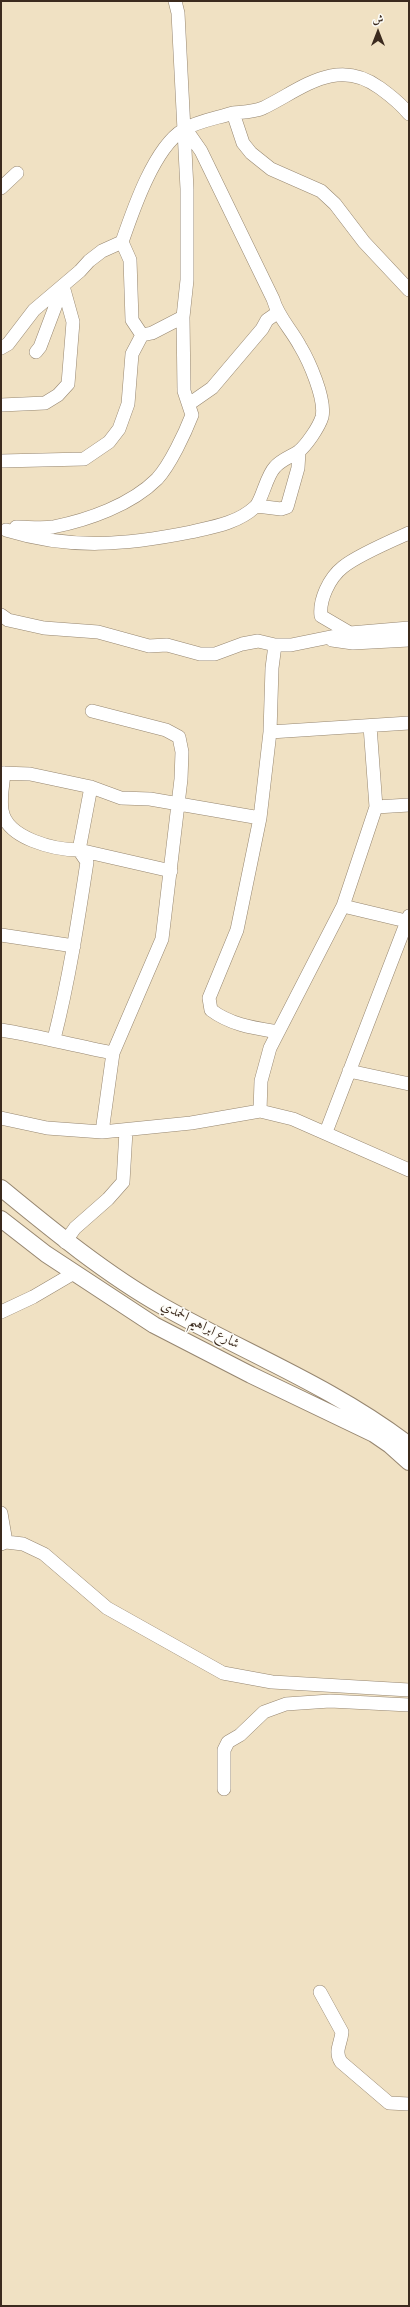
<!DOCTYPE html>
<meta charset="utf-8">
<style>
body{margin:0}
#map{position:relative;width:410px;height:2307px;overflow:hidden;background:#f0e1c3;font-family:"IM FELL Great Primer",Amiri,serif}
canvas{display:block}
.frame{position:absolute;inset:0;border:2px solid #3b2a1e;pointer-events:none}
.north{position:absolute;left:358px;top:12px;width:40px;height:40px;-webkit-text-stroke:3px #fdfcf7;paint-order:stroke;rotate:0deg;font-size:11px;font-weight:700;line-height:16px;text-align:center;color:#3b2a1e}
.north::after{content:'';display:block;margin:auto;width:14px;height:18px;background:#3b2a1e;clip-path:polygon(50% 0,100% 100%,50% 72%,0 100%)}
</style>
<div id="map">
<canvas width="410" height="2307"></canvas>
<div class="frame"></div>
<div class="north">ش</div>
</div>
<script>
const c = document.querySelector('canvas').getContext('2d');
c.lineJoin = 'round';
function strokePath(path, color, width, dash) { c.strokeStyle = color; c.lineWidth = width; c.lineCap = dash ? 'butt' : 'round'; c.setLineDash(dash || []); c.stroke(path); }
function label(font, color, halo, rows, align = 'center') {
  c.font = font + ' "IM FELL Great Primer",Amiri,serif'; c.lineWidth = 3; c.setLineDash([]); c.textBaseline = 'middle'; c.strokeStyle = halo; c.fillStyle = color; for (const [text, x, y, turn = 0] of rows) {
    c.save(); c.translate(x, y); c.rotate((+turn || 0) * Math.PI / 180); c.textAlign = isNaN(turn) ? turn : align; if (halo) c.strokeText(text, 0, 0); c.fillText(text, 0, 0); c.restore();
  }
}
const minor = new Path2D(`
 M233 113C243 112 254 112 263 108 302 89 337 56 380 88 391 96 401 104 409 114
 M1 188 17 173
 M142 335 152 333 183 317
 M1 348 8 344 34 310 80 271 89 261 102 251 122 242
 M36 352 40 347 63 286
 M189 404 212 388 262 329 267 320 277 313
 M1 405 45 403 58 395 68 384 73 322 63 286
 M1 461 84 459 109 442 119 429 128 404 132 354 142 335 132 320 130 260 122 242C133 210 154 148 183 130 197 121 218 118 233 113L243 143 251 153 271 169 321 191 335 204 364 242 409 290
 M257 506 281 509 287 507 298 468 299 451
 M16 527C28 527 41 529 53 527 88 520 131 505 157 479 170 465 185 433 192 415L184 391 183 317 187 280V189L178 13 175 1
 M6 530C71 550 126 545 191 532 213 527 238 523 255 507 262 501 266 476 275 467 281 460 290 457 298 452 306 446 319 427 322 417 326 399 309 361 300 346 291 329 278 317 273 299L201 151 185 128
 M1 615 8 620 44 628 98 632 149 646 167 645 200 654H215L242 644 258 641 275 645H291L350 633 409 628
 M350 633 321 616C319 600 329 578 343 567 358 555 391 541 409 533
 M332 640 353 643 409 640
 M275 645 272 668 270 732 260 818 237 930 209 998 211 1010C231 1025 254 1028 278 1032
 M92 711 166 730 179 737 182 752 181 779 162 939 113 1053 102 1132
 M270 732 409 723
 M1 773 30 774 91 787 121 798 150 799 260 818
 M4 773C3 785 0 798 2 810 6 839 56 850 79 850L171 871
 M376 807 409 805
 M343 906 406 921
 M1 935 74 946
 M1 1030C39 1036 75 1046 113 1053
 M54 1039C69 980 78 921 87 862L79 850 91 787
 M349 1071 409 1084
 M260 1111 261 1081 270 1048 343 906 376 807 370 726
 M1 1118 47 1128 102 1132 191 1123 260 1111 293 1119 409 1170
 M326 1132 409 916
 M65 1242 75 1228 108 1199 123 1182 126 1131
 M1 1312 33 1297 74 1273
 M1 1513 6 1542
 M1 1544 6 1542 23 1544 44 1554 107 1608 223 1673 272 1682 409 1690
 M224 1789V1750L228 1742 240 1735 264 1712 286 1704 330 1701 409 1705
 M320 1992 342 2032C341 2044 334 2051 341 2062L389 2103 409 2104`);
const major = new Path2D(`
 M1 1188C52 1230 107 1275 164 1307 246 1353 335 1388 409 1445
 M1 1219 46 1254 154 1325 251 1375 374 1434 390 1445 409 1462`);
const streetNames = [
 ["شارع ابراهيم الحمدي",200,1325,28]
];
strokePath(minor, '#968670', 14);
strokePath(major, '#968670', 18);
strokePath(minor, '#fff', 13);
strokePath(major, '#fff', 16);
label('14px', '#3b2a1e', '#fdfcf7', streetNames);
</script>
